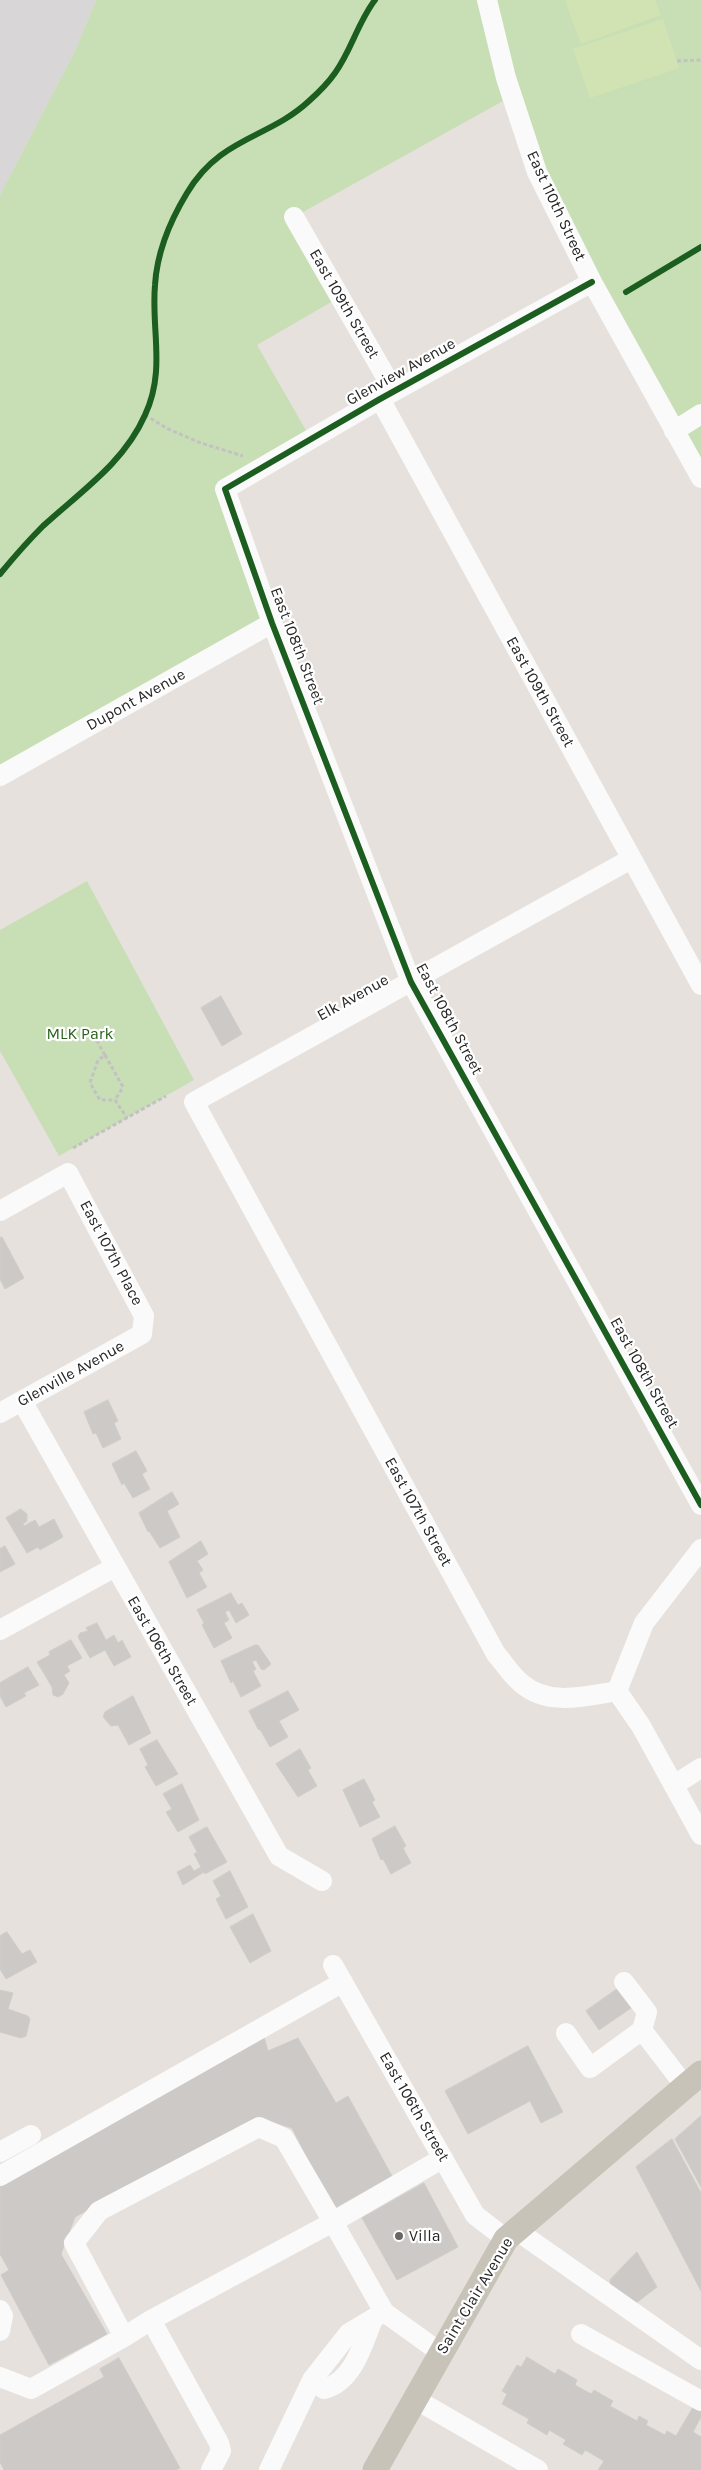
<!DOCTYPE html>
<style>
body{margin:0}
canvas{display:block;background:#e6e1dc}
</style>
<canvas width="701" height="2470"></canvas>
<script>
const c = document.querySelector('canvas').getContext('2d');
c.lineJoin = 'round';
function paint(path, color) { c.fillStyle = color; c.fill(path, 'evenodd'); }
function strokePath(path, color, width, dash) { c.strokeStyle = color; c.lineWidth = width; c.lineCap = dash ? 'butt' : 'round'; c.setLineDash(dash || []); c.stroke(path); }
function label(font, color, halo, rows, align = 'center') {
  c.font = font + ' Karla,sans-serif'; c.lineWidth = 4.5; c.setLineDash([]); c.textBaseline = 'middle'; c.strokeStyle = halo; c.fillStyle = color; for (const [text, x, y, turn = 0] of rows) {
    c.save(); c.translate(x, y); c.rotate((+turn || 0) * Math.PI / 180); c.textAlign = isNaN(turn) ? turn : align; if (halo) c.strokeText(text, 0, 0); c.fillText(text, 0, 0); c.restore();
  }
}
const industrial = new Path2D(`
 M0 0H96L75 51 0 195Z`);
const green = new Path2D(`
 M96 0H701V478L592 282 512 96 294 217 340 297 257 345 311 439 224 490 272 623 0 777V195L75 51Z
 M87 881 194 1080 59 1156 0 1051V930Z`);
const pitch = new Path2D(`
 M565 0H655L661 15 581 44Z
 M663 19 679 68 590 98 573 49Z`);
const building = new Path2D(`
 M221 996 242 1034 222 1046 201 1008Z
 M2 1237 24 1278 5 1289 0 1279V1238Z
 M108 1400 118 1421 114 1423 121 1439 103 1448 96 1433 93 1434 84 1412Z
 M136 1451 147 1471 142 1474 150 1489 133 1498 124 1483 122 1485 112 1464Z
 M172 1492 179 1504 167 1511 180 1537 160 1548 149 1531 148 1532 139 1513Z
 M21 1509 27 1514V1521L23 1524 24 1526 35 1520 39 1527 54 1519 63 1537 40 1550 38 1547 27 1553 6 1518Z
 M201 1541 208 1554 197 1561 203 1570 199 1573 207 1587 187 1598 169 1562Z
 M5 1546 15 1564 0 1572V1549Z
 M231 1593 238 1605 242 1603 249 1615 236 1623 229 1610 225 1612 229 1620 224 1623 232 1638 214 1648 202 1625 204 1623 197 1610Z
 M97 1623 106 1640 114 1635 118 1643 122 1640 131 1657 114 1666 105 1650 90 1658 78 1637 80 1633 88 1631 86 1628Z
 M71 1640 82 1658 67 1666 70 1671 64 1675 69 1683 63 1694 58 1697 53 1695 52 1687 37 1662 50 1655 49 1652Z
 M255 1645H258L271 1664 264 1670 261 1669 256 1660 252 1662 256 1669 253 1671 261 1686 241 1697 233 1681 231 1683 221 1661Z
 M28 1667 39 1685 24 1693 26 1696 6 1707 0 1696V1683Z
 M288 1691 299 1710 279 1721 288 1737 270 1747 261 1731 258 1729 249 1711Z
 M133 1696 151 1733 129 1745 118 1725 111 1726 103 1717 105 1712Z
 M157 1740 178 1774 156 1786 145 1767 148 1765 140 1749Z
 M300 1749 311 1768 308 1770 317 1786 298 1797 276 1764Z
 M364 1779 375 1800 372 1802 380 1817 360 1827 343 1790Z
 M182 1784 199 1820 178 1832 166 1812 172 1809 163 1794Z
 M395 1826 406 1846 403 1848 411 1863 391 1874 383 1859 381 1860 372 1839Z
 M207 1827 227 1862 205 1874 204 1872 183 1885 177 1872 190 1865 194 1871 201 1867 194 1854 197 1852 189 1837Z
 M230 1871 248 1907 226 1919 216 1899 221 1896 213 1881Z
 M253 1914 271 1951 250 1963 230 1927Z
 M7 1932 22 1954 30 1950 37 1962 6 1979 0 1969V1936Z
 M620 1987 634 2006 599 2030 586 2011Z
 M0 1990 13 1993 8 2009 28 2016 30 2019 26 2036 21 2038 0 2032Z
 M264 2037 268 2051 298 2038 336 2103 348 2096 392 2176 333 2209 292 2128 259 2118 75 2217 61 2254 107 2334 49 2365 1 2275 9 2270 0 2254V2185Z
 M528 2046 563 2112 541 2123 530 2101 468 2134 445 2091Z
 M701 2116V2187L675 2139Z
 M672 2139 701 2193V2291L636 2167Z
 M424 2183 458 2247 397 2280 362 2218Z
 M637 2252 657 2287 631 2307 611 2292 610 2280Z
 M527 2357 555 2374 558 2369 577 2380 575 2385 591 2394 594 2390 613 2401 610 2406 637 2421 639 2416 648 2421 646 2425 665 2435 667 2431 676 2436 696 2402 701 2404V2417L693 2432 701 2437V2470H598L604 2461 585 2450 582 2455 563 2444 566 2440 549 2430 547 2435 527 2423 529 2419 502 2404 507 2394 502 2391 517 2365 521 2367Z
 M119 2358 180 2468 176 2470H4L0 2462V2435L104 2377 100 2369Z`);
const path = new Path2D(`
 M677 61 701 60
 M145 415 168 429 201 443 243 456
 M90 1029 105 1055 98 1060 90 1083 100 1100H115L127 1118
 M105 1055 123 1087 115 1100
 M73 1148 166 1096`);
const minor = new Path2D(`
 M487 0 506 78 537 172 592 282 701 478
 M294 217 394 391
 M592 282 380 399 225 489 272 623 411 982 701 1505
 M380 399 701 985
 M674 431 701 414
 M0 776 272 623
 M0 1211 68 1173 144 1316 142 1334 0 1413
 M22 1401 279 1856 322 1881
 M0 1630 115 1567
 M617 1691C586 1696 548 1707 521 1683 511 1675 504 1663 496 1654L194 1102 631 859
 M617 1691 641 1726 701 1835
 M617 1691 644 1623 701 1549
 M674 1785 701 1768
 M333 1965 475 2215 506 2239
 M624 1982 647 2012 642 2030 685 2086
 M566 2033 590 2068 642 2030
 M0 2152 31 2135
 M0 2176 343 1982
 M516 2230 701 2360
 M0 2310 3 2316 0 2331
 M151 2320 333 2222 384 2312 441 2353
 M581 2334 701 2401
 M0 2377 31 2389 124 2337
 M312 2380 324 2389C353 2382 363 2344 373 2319
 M415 2399 538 2470
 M211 2470 221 2451 219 2443 151 2320 124 2337 74 2243 99 2211 259 2127 284 2138 333 2222 443 2158
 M269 2470 312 2380 349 2333 384 2312`);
const major = new Path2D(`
 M375 2470 506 2239 701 2073`);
const cycleway = new Path2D(`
 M592 282 380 399 225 489 272 623 411 982 701 1505
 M626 292 701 247
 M0 574C14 557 28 541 43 526 80 492 124 463 145 415 166 370 151 330 155 285 157 251 170 221 187 193 220 137 268 139 309 101 318 93 328 83 335 73 351 51 358 22 375 0`);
const markers = [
 [399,2236,5,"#6a6866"]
];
const streetNames = [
 ["East 110th Street",556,206,65],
 ["East 109th Street",344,304,60],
 ["Glenview Avenue",401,372,-29],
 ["East 108th Street",297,646,69],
 ["East 109th Street",540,692,61],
 ["Dupont Avenue",136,700,-29],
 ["Elk Avenue",353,998,-29],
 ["East 108th Street",449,1019,62],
 ["East 107th Place",111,1253,62],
 ["East 108th Street",644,1373,61],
 ["Glenville Avenue",71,1374,-29],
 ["East 107th Street",418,1512,61],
 ["East 106th Street",162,1651,60],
 ["East 106th Street",414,2107,60],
 ["Saint Clair Avenue",475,2296,-59]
];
const parkNames = [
 ["MLK Park",80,1034]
];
const poiNames = [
 ["Villa",409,2236]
];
paint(industrial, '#d9d6d8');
paint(green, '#c8dfb6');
paint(pitch, '#d2e3b3');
paint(building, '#ccc9c6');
strokePath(building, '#d0cdc9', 1);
strokePath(path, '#c2c2c1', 3, [4, 2.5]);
strokePath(minor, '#fbfafa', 20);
strokePath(major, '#c7c3b8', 25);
strokePath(cycleway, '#1b5e20', 6);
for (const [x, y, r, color] of markers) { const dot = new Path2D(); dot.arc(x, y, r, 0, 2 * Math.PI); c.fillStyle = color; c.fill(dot); strokePath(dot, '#fff', 2); }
label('16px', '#272727', '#fff', streetNames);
label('16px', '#2a5f1c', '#fff', parkNames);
label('16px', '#272727', '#fff', poiNames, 'left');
</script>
